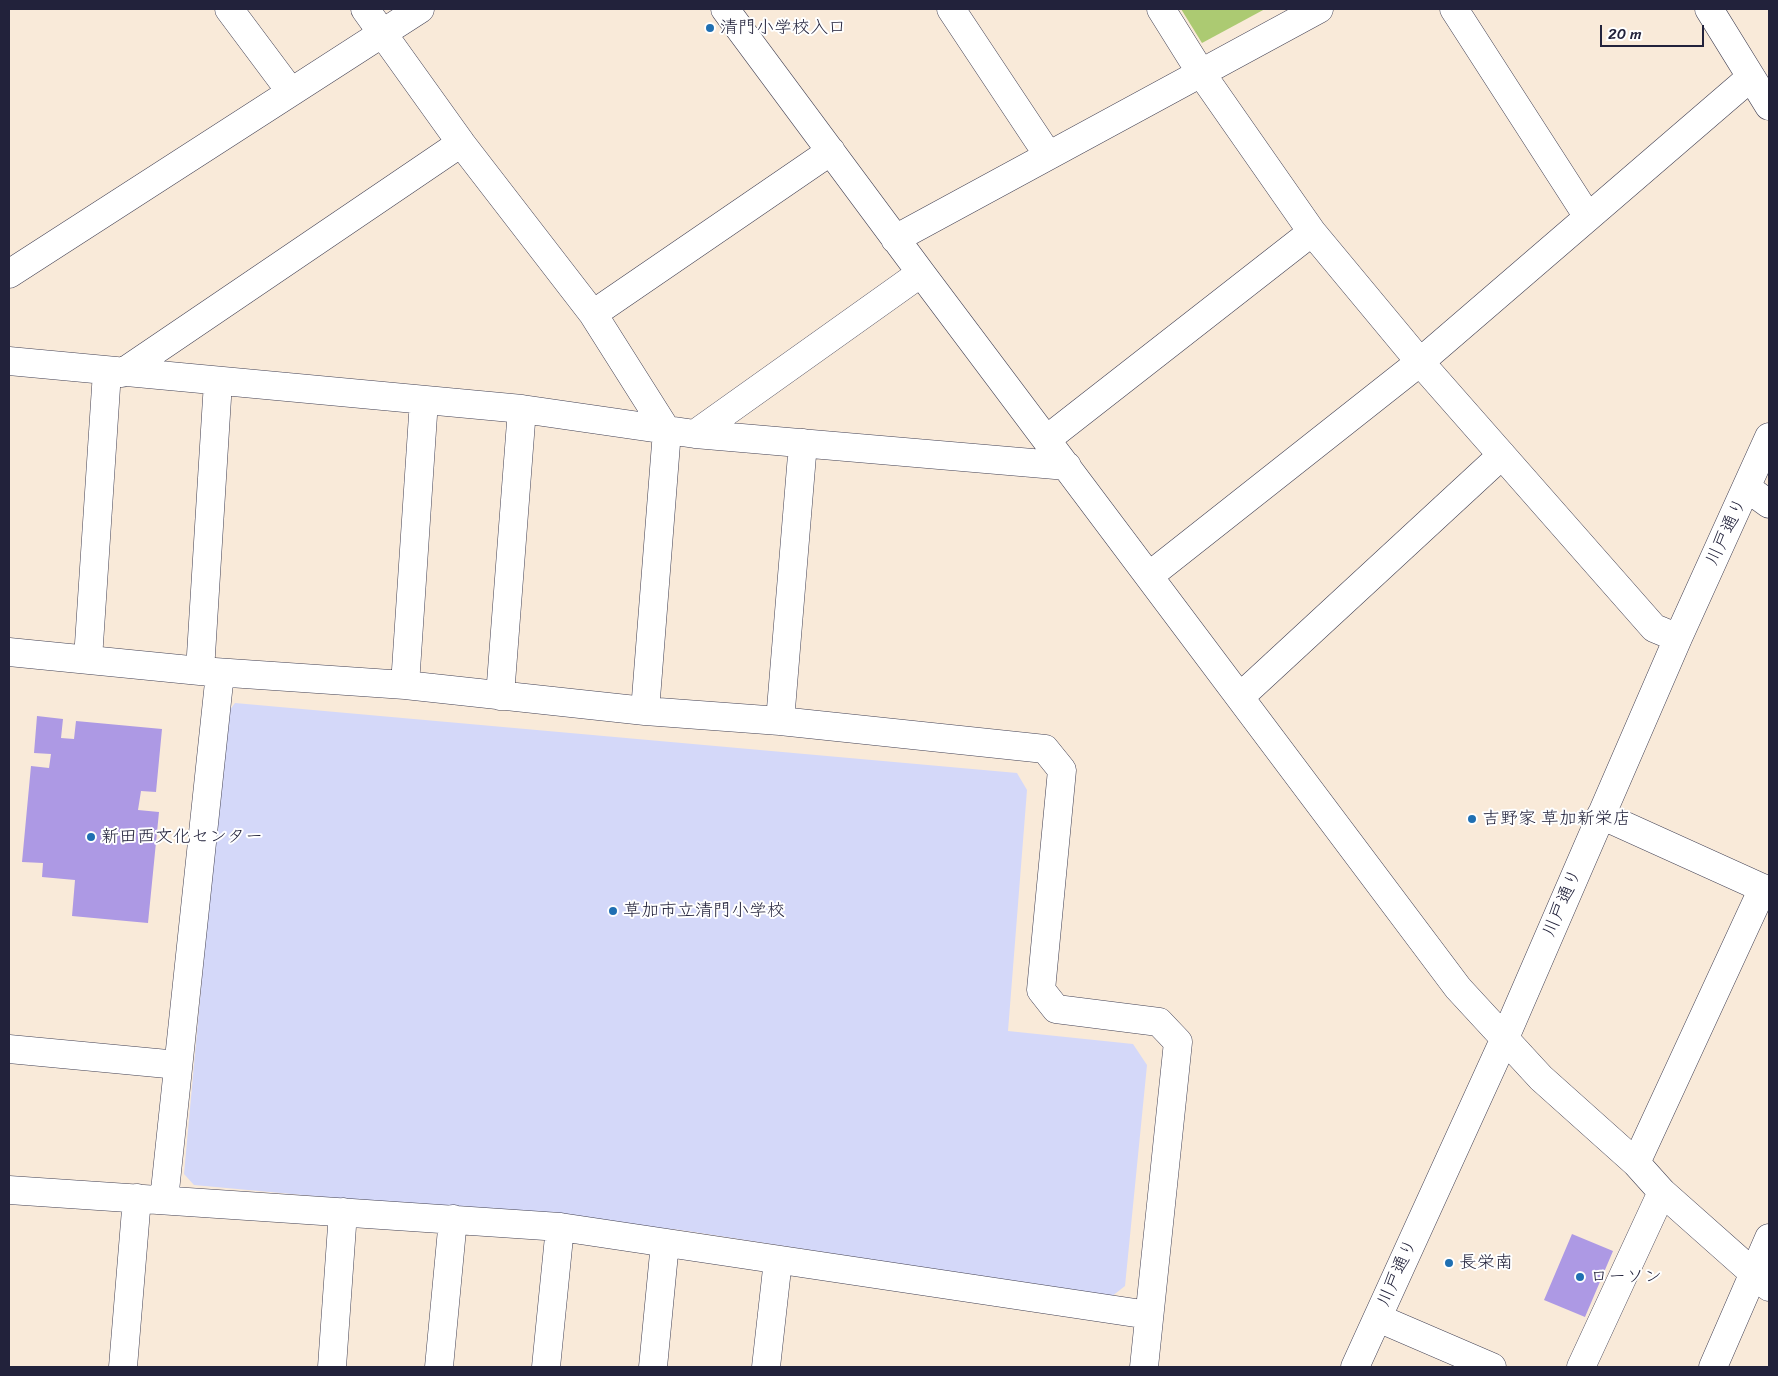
<!DOCTYPE html>
<meta charset="utf-8">
<style>
body{margin:0}
#map{position:relative;width:1778px;height:1376px;overflow:hidden;background:#f9ead9;font-family:Sriracha,sans-serif}
canvas{display:block}
.frame{position:absolute;inset:0;border:10px solid #22223b;pointer-events:none}
.scale{position:absolute;left:1600px;top:25px;width:104px;height:22px;box-sizing:border-box;border:2px solid #22223b;border-top:0;padding-left:6px;font-size:15px;line-height:18px;white-space:nowrap;color:#22223b;-webkit-text-stroke:4px #fff;paint-order:stroke}
</style>
<div id="map">
<canvas width="1778" height="1376"></canvas>
<div class="frame"></div>
<div class="scale">20 m</div>
</div>
<script>
const c = document.querySelector('canvas').getContext('2d');
c.lineJoin = 'round';
function paint(path, color) { c.fillStyle = color; c.fill(path, 'evenodd'); }
function strokePath(path, color, width, dash) { c.strokeStyle = color; c.lineWidth = width; c.lineCap = dash ? 'butt' : 'round'; c.setLineDash(dash || []); c.stroke(path); }
function label(font, color, halo, rows, align = 'center') {
  c.font = font + ' Sriracha,"Klee One",sans-serif'; c.lineWidth = 4; c.setLineDash([]); c.textBaseline = 'middle'; c.strokeStyle = halo; c.fillStyle = color; for (const [text, x, y, turn = 0] of rows) {
    c.save(); c.translate(x, y); c.rotate((+turn || 0) * Math.PI / 180); c.textAlign = isNaN(turn) ? turn : align; if (halo) c.strokeText(text, 0, 0); c.fillText(text, 0, 0); c.restore();
  }
}
const built = new Path2D(`
 M235 703 1017 773 1027 790 1008 1031 1133 1044 1147 1065 1125 1286 1111 1297 681 1230 194 1185 184 1174 226 715Z`);
const green = new Path2D(`
 M1181 9H1265L1202 43Z`);
const building = new Path2D(`
 M37 716 63 719 61 738 74 739 76 721 162 729 156 792 141 791 138 810 159 812 148 923 72 916 75 880 42 877 43 863 22 862 31 766 49 768 51 754 34 753Z
 M1572 1234 1613 1251 1585 1317 1544 1300Z`);
const minor = new Path2D(`
 M229 9 291 92
 M365 9 461 143 593 314 667 431 645 711
 M725 9 921 273 1458 988 1541 1078 1636 1163 1662 1192 1769 1287
 M951 9 1048 155
 M1161 9 1201 73 1312 232 1420 362 1654 628 1678 638
 M1454 9 1588 217
 M1709 9 1769 106
 M895 239 1319 9
 M9 274 420 9
 M593 314 831 151
 M9 361 522 409 695 434 1067 466
 M122 373 461 143
 M695 434 921 273
 M1047 439 1312 232
 M1747 488 1769 504
 M1149 576 1420 362 1751 77
 M9 652 200 671 405 685 645 711 780 721 1045 749 1062 770 1041 990 1056 1009 1159 1022 1178 1042 1144 1367
 M88 659 107 372
 M200 671 218 382
 M405 685 424 400
 M500 696 522 409
 M1240 697 1502 455
 M780 721 803 443
 M1601 815 1769 891
 M9 1049 178 1065
 M1636 1163 1763 888
 M9 1190 560 1227 1149 1315
 M164 1200 220 673
 M1378 1318 1492 1367
 M123 1367 137 1198
 M332 1367 343 1212
 M439 1367 453 1219
 M546 1367 560 1227
 M653 1367 665 1243
 M766 1367 778 1260
 M1355 1367 1504 1040 1678 638 1769 437
 M1581 1367 1662 1192
 M1713 1367 1769 1238`);
const markers = [
 [710,28,5,"#1f6fb2"],
 [1472,819,5,"#1f6fb2"],
 [91,837,5,"#1f6fb2"],
 [613,911,5,"#1f6fb2"],
 [1449,1263,5,"#1f6fb2"],
 [1580,1277,5,"#1f6fb2"]
];
const poiNames = [
 ["清門小学校入口",720,28],
 ["吉野家 草加新栄店",1482,819],
 ["新田西文化センター",101,837],
 ["草加市立清門小学校",623,911],
 ["長栄南",1459,1263],
 ["ローソン",1590,1277]
];
const streetNames = [
 ["川戸通り",1727,532,-65],
 ["川戸通り",1563,903,-67],
 ["川戸通り",1398,1273,-66]
];
paint(built, '#d4d8f9');
paint(green, '#acca72');
paint(building, '#ad99e4');
strokePath(minor, '#424053', 29);
strokePath(minor, '#fff', 28);
for (const [x, y, r, color] of markers) { const dot = new Path2D(); dot.arc(x, y, r, 0, 2 * Math.PI); c.fillStyle = color; c.fill(dot); strokePath(dot, '#fff', 2); }
label('18px', '#22223b', '#fff', poiNames, 'left');
label('18px', '#22223b', '#fff', streetNames);
</script>
